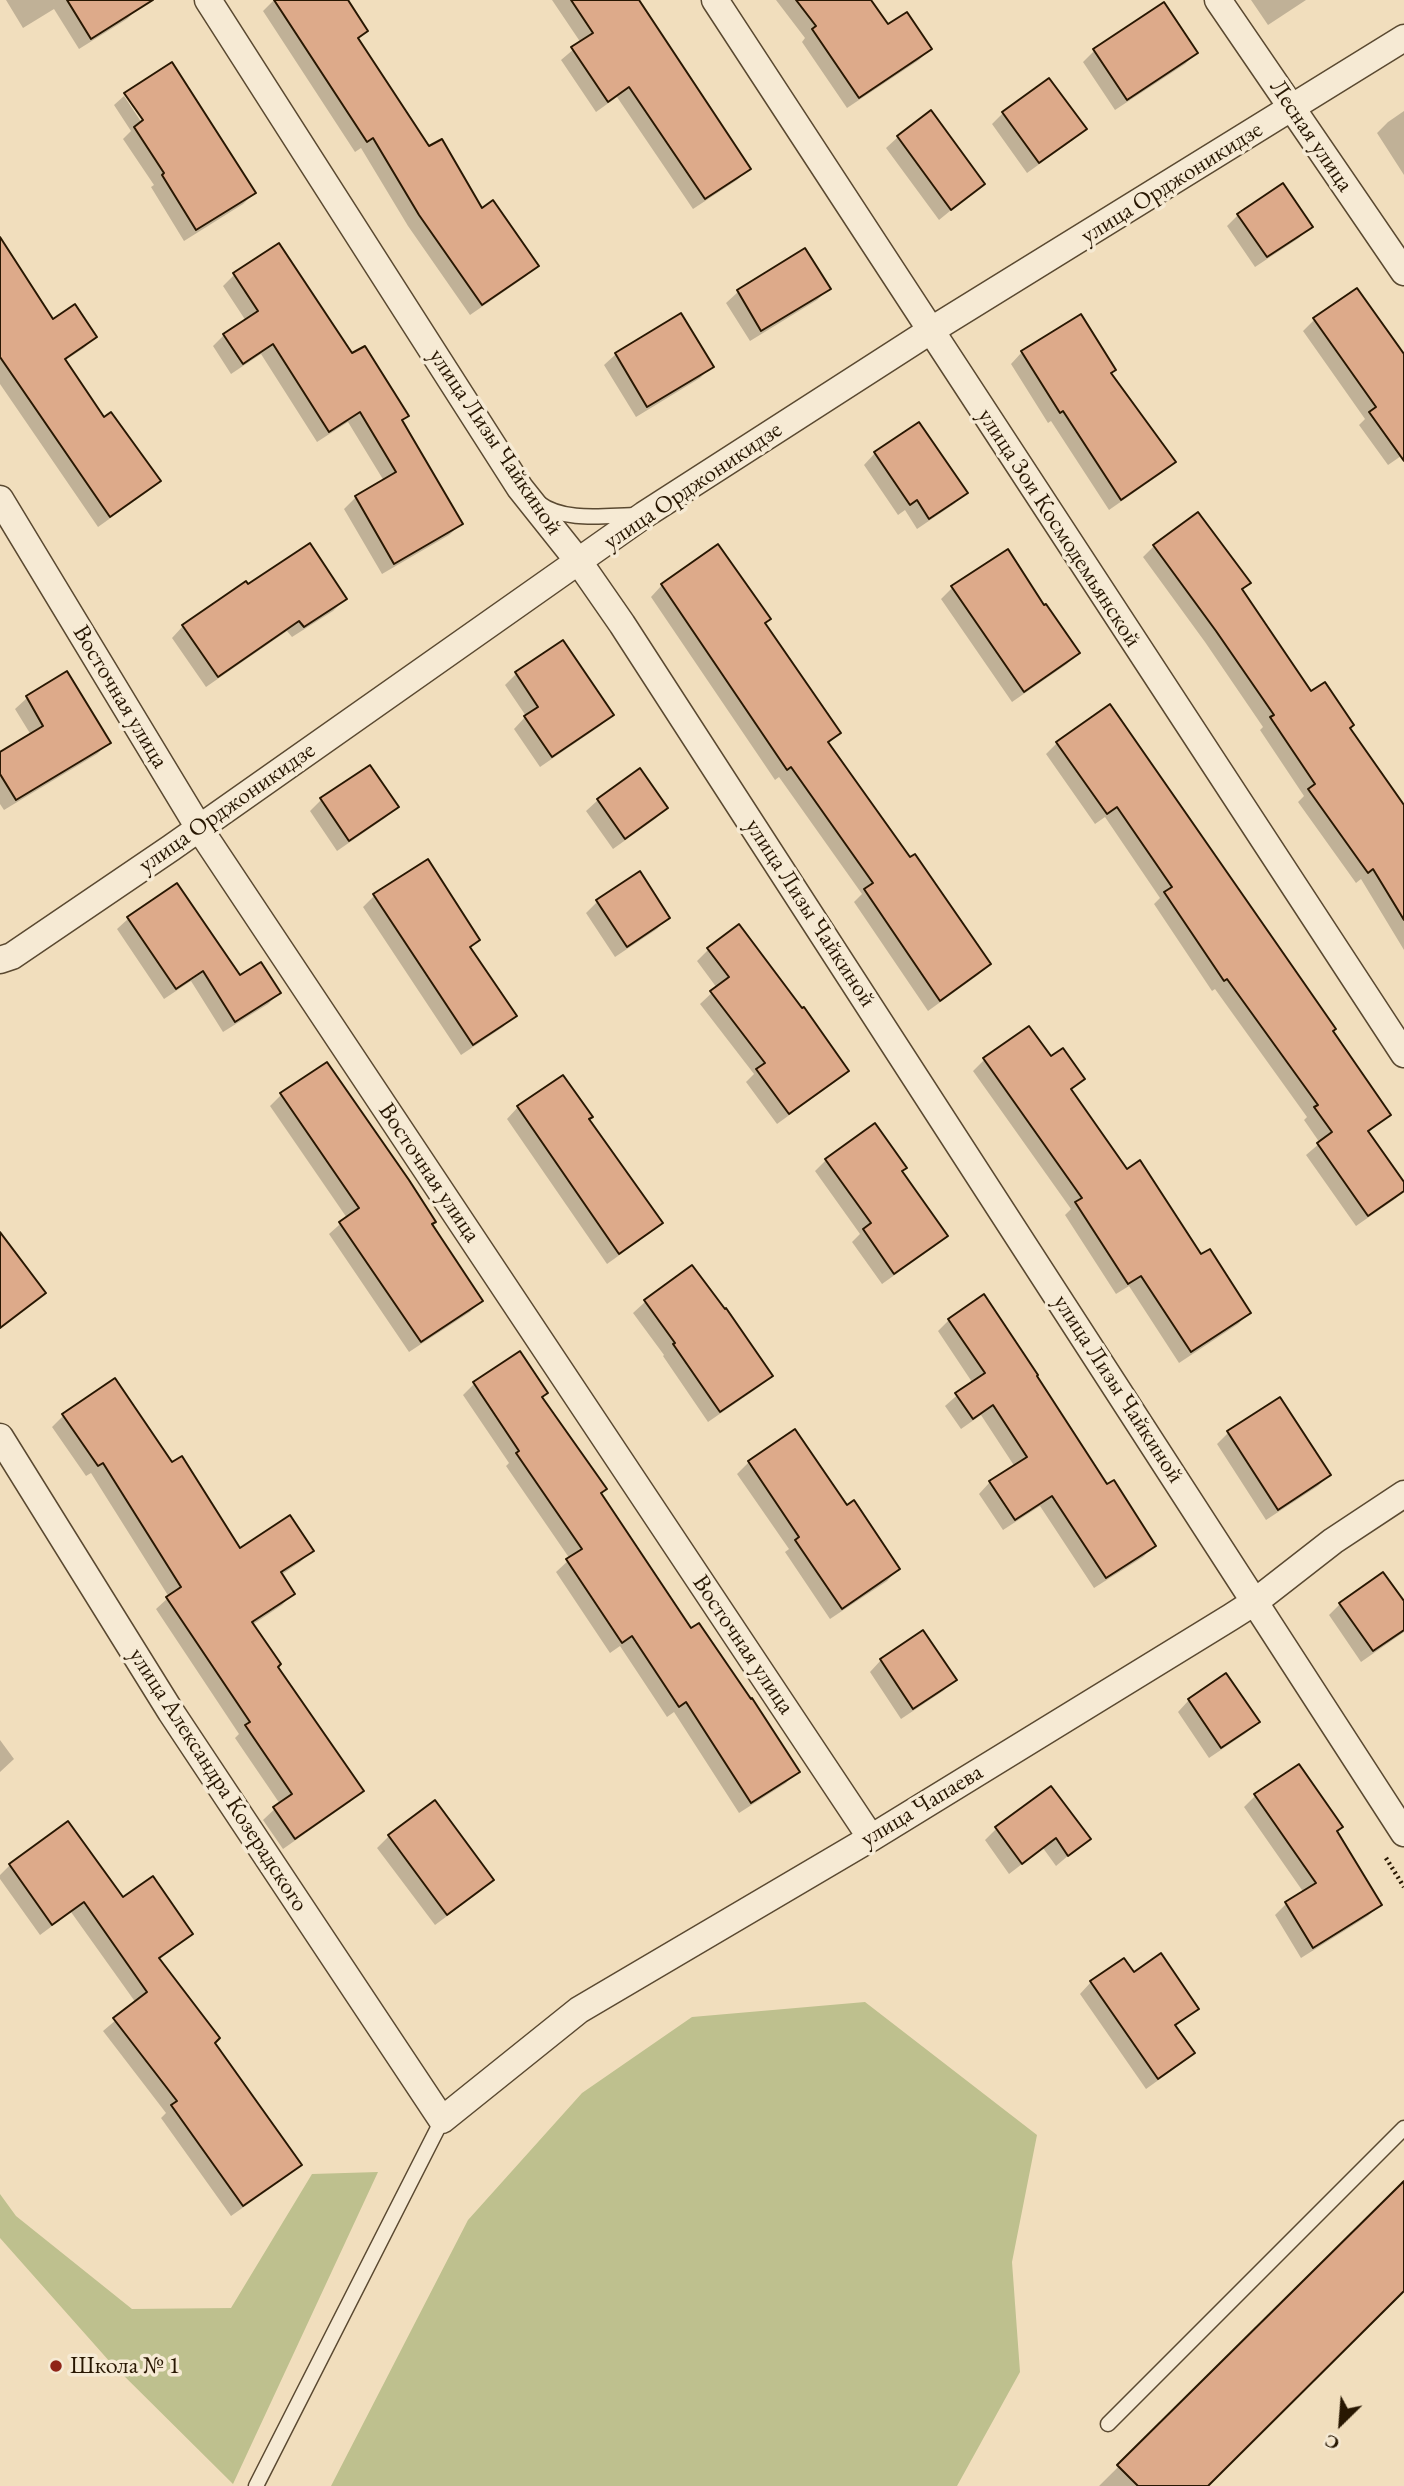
<!DOCTYPE html>
<meta charset="utf-8">
<style>
body{margin:0}
#map{position:relative;width:1404px;height:2486px;overflow:hidden;background:#f1debd;font-family:"EB Garamond",serif}
canvas{display:block}
.north{position:absolute;left:1306px;top:2388px;width:70px;height:70px;-webkit-text-stroke:5px #f6ead4;paint-order:stroke;rotate:205deg;font-size:19px;font-weight:700;line-height:28px;text-align:center;color:#281702}
.north::after{content:'';display:block;margin:auto;width:24px;height:32px;background:#281702;clip-path:polygon(50% 0,100% 100%,50% 72%,0 100%)}
</style>
<div id="map">
<canvas width="1404" height="2486"></canvas>
<div class="north">С</div>
</div>
<script>
const c = document.querySelector('canvas').getContext('2d');
c.lineJoin = 'round';
function paint(path, color) { c.fillStyle = color; c.fill(path, 'evenodd'); }
function strokePath(path, color, width, dash) { c.strokeStyle = color; c.lineWidth = width; c.lineCap = dash ? 'butt' : 'round'; c.setLineDash(dash || []); c.stroke(path); }
function label(font, color, halo, rows, align = 'center') {
  c.font = font + ' "EB Garamond",serif'; c.lineWidth = 7; c.setLineDash([]); c.textBaseline = 'middle'; c.strokeStyle = halo; c.fillStyle = color; for (const [text, x, y, turn = 0] of rows) {
    c.save(); c.translate(x, y); c.rotate((+turn || 0) * Math.PI / 180); c.textAlign = isNaN(turn) ? turn : align; if (halo) c.strokeText(text, 0, 0); c.fillText(text, 0, 0); c.restore();
  }
}
const green = new Path2D(`
 M865 2002 1037 2135 1012 2262 1020 2372 957 2486H331L468 2220 582 2093 692 2017Z
 M378 2172 233 2484 110 2362 0 2238V2194L16 2216 132 2309 231 2308 312 2174Z`);
const shadow = new Path2D(`
 M6 0H134L139 7 127 19 79 49 54 9 23 28Z
 M274 0H346L366 31 357 40 428 149 482 210 537 265 525 277 470 315 408 226 361 148 355 152 263 11Z
 M552 0H637L749 169 737 180 693 209 617 97 596 112 561 60 581 43Z
 M776 0H869L887 27 930 49 919 60 847 108 802 42 805 38Z
 M1251 0H1306L1268 25Z
 M1094 51 1196 53 1185 64 1115 110 1083 62Z
 M124 96 146 129 254 193 243 204 184 241 151 187 154 185 123 139 131 131 114 105Z
 M1404 111V175L1377 133 1388 122Z
 M1003 113 1084 129 1073 140 1027 173 992 124Z
 M898 137 983 184 939 220 886 148Z
 M1238 215 1310 226 1299 238 1255 267 1227 226Z
 M0 240 52 321 95 337 84 348 64 361 104 420 158 481 147 492 98 527 0 384Z
 M279 246 352 356 407 415 401 421 461 524 449 535 382 574 344 509 356 497 384 481 348 422 317 442 261 354 231 374 213 346 224 335 246 321 223 286 234 275Z
 M805 251 829 289 817 300 750 341 726 303 738 292Z
 M1314 320 1404 363V454L1388 465 1359 425 1365 419 1303 331Z
 M1022 352 1109 374 1174 462 1162 473 1109 510 1051 421 1048 423 1011 364Z
 M616 354 711 367 700 378 636 417 604 365Z
 M875 453 965 493 954 504 917 529 905 510 898 515 864 465Z
 M1154 546 1249 583 1241 591 1311 693 1348 729 1404 808V950L1361 879 1356 883 1298 802 1304 796 1260 730 1263 727 1205 642 1143 557Z
 M662 585 764 624 839 733 828 744 910 860 989 964 978 975 928 1011 854 902 862 894 779 777 775 780 651 597Z
 M248 586 345 599 333 611 292 637 287 631 206 687 172 638 183 626Z
 M953 587 1043 608 1078 652 1067 664 1012 702 941 599Z
 M67 673 109 743 97 754 4 810 0 804V754L31 735 15 709 27 698Z
 M516 674 612 715 600 726 540 767 514 729 526 716 505 685Z
 M1057 743 1331 1031 1389 1115 1368 1133 1404 1185V1190L1395 1199 1356 1226 1306 1155 1320 1143 1304 1120 1307 1117 1215 989 1212 991 1154 904 1160 898 1105 817 1095 824 1046 754Z
 M321 800 396 807 385 818 337 851 310 811Z
 M598 800 666 808 655 819 613 849 586 811Z
 M374 896 478 939 469 949 514 1015 503 1027 461 1055 363 907Z
 M597 902 668 917 657 929 615 957 586 913Z
 M129 918 240 978 279 993 268 1004 223 1032 191 981 164 999 117 929Z
 M708 950 847 1070 835 1082 777 1124 746 1082 754 1074 700 1004 717 988 697 961Z
 M1050 1059 1082 1079 1070 1091 1127 1171 1249 1313 1238 1324 1179 1363 1129 1286 1116 1294 1065 1215 1071 1209 973 1071 984 1060Z
 M281 1095 430 1225 481 1300 470 1312 409 1352 329 1234 347 1218 270 1106Z
 M518 1107 588 1120 661 1223 649 1234 607 1264 507 1119Z
 M826 1160 900 1172 945 1236 934 1247 882 1284 852 1242 860 1234 815 1171Z
 M0 1235 44 1293 0 1329Z
 M692 1267 771 1376 759 1387 708 1422 663 1356 664 1355 633 1313 645 1302Z
 M949 1320 1106 1487 1154 1546 1143 1557 1094 1588 1040 1506 1003 1530 979 1494 990 1482 1015 1467 981 1415 961 1429 945 1406 972 1382 938 1331Z
 M475 1383 541 1398 600 1494 690 1630 797 1771 786 1783 739 1813 674 1712 667 1717 620 1646 610 1653 556 1572 570 1559 506 1466 509 1463 463 1395Z
 M1280 1399 1329 1475 1318 1486 1266 1520 1217 1444 1228 1433Z
 M63 1416 172 1464 239 1550 312 1551 300 1562 281 1575 293 1593 282 1605 252 1625 276 1667 362 1791 350 1802 283 1849 263 1820 280 1804 235 1738 239 1734 156 1609 169 1597 91 1473 86 1476 52 1427Z
 M795 1431 846 1507 898 1569 887 1581 830 1619 785 1552 789 1549 737 1474 749 1462Z
 M1340 1604H1404V1632L1361 1662 1329 1615Z
 M881 1660 955 1679 943 1691 901 1719 870 1672Z
 M1189 1700 1257 1722 1246 1733 1209 1758 1178 1712Z
 M0 1740 14 1759 0 1772Z
 M1299 1766 1380 1905 1368 1916 1301 1958 1275 1915 1286 1904 1304 1893 1244 1807 1255 1796Z
 M1051 1789 1088 1839 1056 1866 1043 1848 1009 1874 985 1840 996 1829Z
 M435 1803 492 1880 481 1891 435 1925 377 1848 389 1836Z
 M68 1823 123 1899 191 1934 159 1960 213 2044 299 2164 288 2176 231 2216 161 2118 166 2113 103 2031 136 2003 71 1912 40 1935 0 1879V1875L10 1865Z
 M1134 1974 1197 2009 1175 2027 1193 2053 1181 2064 1146 2089 1080 1994 1091 1982Z
 M1404 2183V2289L1205 2486H1099Z`);
const building = new Path2D(`
 M67 0H153L91 39Z
 M274 0H348L368 31 358 38 429 146 442 139 482 208 493 200 539 266 482 305 419 215 373 138 367 142Z
 M571 0H639L751 169 705 199 629 87 608 102 571 47 593 33Z
 M796 0H871L888 24 907 12 932 49 859 98 812 29 816 26Z
 M1164 2 1198 53 1127 100 1093 49Z
 M172 62 256 193 196 230 162 175 164 173 134 127 143 120 124 93Z
 M1049 78 1087 129 1039 163 1002 112Z
 M931 110 985 184 951 210 897 136Z
 M1283 183 1313 227 1267 257 1237 214Z
 M0 237 53 319 75 304 97 337 65 359 104 417 111 412 161 481 110 517 0 357Z
 M279 243 352 353 365 346 409 416 402 420 463 524 394 564 355 496 396 472 360 412 329 432 273 344 243 364 223 334 258 311 233 273Z
 M805 248 831 289 761 331 737 290Z
 M1357 288 1404 354V461L1369 412 1376 407 1313 318Z
 M681 313 714 367 647 407 615 353Z
 M1081 314 1116 370 1111 373 1176 462 1121 500 1063 411 1060 413 1021 351Z
 M919 422 968 493 929 519 917 500 910 505 874 452Z
 M1198 512 1251 583 1242 589 1311 691 1325 682 1354 725 1350 728 1404 805V920L1373 869 1368 873 1308 789 1315 784 1270 717 1274 715 1216 631 1153 545Z
 M310 543 347 599 304 627 299 621 218 677 182 625 246 581 248 584Z
 M718 544 771 619 765 623 841 733 828 742 910 857 915 854 991 964 940 1001 864 889 873 883 791 767 787 770 661 584Z
 M1008 549 1044 605 1046 604 1080 653 1024 692 951 586Z
 M563 640 614 715 552 757 524 716 538 707 515 672Z
 M67 671 111 743 16 800 0 774V752L43 726 26 696Z
 M1110 704 1336 1029 1333 1031 1391 1115 1368 1131 1404 1182V1191L1368 1216 1317 1143 1332 1132 1314 1107 1318 1105 1227 979 1224 981 1164 892 1172 887 1117 807 1107 814 1056 742Z
 M370 765 399 807 349 841 320 798Z
 M640 768 668 808 625 839 597 799Z
 M428 859 480 940 470 947 517 1016 473 1045 373 894Z
 M640 871 670 918 627 947 596 900Z
 M177 883 240 975 261 962 281 993 235 1022 203 971 176 989 127 917Z
 M739 924 802 1008 804 1007 849 1071 789 1114 756 1069 765 1063 710 991 729 977 707 948Z
 M1029 1026 1051 1056 1063 1048 1085 1079 1071 1089 1127 1169 1140 1160 1201 1254 1210 1249 1251 1313 1191 1352 1141 1276 1128 1284 1075 1202 1082 1198 983 1058Z
 M327 1062 409 1180 436 1222 432 1224 483 1301 421 1342 339 1222 359 1208 280 1093Z
 M563 1075 593 1117 589 1119 663 1223 619 1254 517 1106Z
 M875 1123 907 1168 902 1171 948 1236 894 1274 863 1229 871 1223 825 1159Z
 M0 1232 46 1293 0 1328Z
 M692 1265 725 1309 726 1308 773 1376 720 1412 673 1344 675 1343 644 1300Z
 M984 1294 1038 1375 1037 1376 1107 1484 1114 1480 1156 1546 1106 1578 1052 1496 1015 1520 989 1481 1027 1457 993 1405 973 1419 955 1393 985 1373 948 1319Z
 M520 1351 548 1393 542 1397 607 1489 601 1493 691 1628 699 1623 751 1699 752 1698 800 1772 751 1803 686 1702 679 1707 632 1636 622 1643 566 1559 582 1549 516 1453 519 1451 473 1382Z
 M115 1378 172 1462 182 1456 240 1548 290 1515 314 1551 281 1572 295 1594 252 1622 281 1664 278 1667 364 1791 295 1839 273 1807 292 1794 245 1725 250 1722 166 1597 181 1587 103 1463 98 1466 62 1414Z
 M1280 1397 1331 1475 1278 1510 1227 1431Z
 M795 1429 847 1505 854 1500 900 1569 842 1609 795 1540 799 1537 748 1461Z
 M1383 1572 1404 1601V1630L1373 1651 1339 1603Z
 M923 1630 957 1680 913 1709 880 1659Z
 M1226 1673 1260 1722 1221 1748 1188 1699Z
 M1299 1764 1343 1827 1337 1831 1382 1905 1313 1948 1285 1902 1316 1883 1254 1794Z
 M1051 1786 1091 1839 1068 1856 1056 1838 1022 1864 995 1827Z
 M435 1800 494 1880 447 1915 388 1835Z
 M68 1821 123 1897 153 1876 193 1934 159 1958 220 2038 215 2043 302 2165 243 2206 171 2105 177 2101 113 2018 147 1992 84 1902 52 1925 9 1864Z
 M1161 1953 1199 2009 1175 2025 1195 2053 1158 2079 1090 1981 1124 1958 1134 1972Z
 M1404 2181V2291L1208 2486H1138L1117 2465Z`);
const path = new Path2D(`
 M1386 1858 1404 1887`);
const service = new Path2D(`
 M539 503C565 523 608 515 639 515
 M1108 2424 1404 2128
 M256 2486 442 2120`);
const minor = new Path2D(`
 M208 0 520 488 579 562 622 624 1404 1833
 M715 0 1404 1054
 M1218 0 1404 272
 M0 499 199 828 871 1838
 M0 960 12 956 171 848 644 515 930 331 1404 38
 M0 1437 171 1712 442 2120 579 2010 871 1838 1231 1617 1256 1601 1333 1541 1404 1494`);
const markers = [
 [56,2366,7,"#8f2418"]
];
const streetNames = [
 ["Лесная улица",1311,136,56],
 ["улица Орджоникидзе",1172,183,-32],
 ["улица Лизы Чайкиной",495,442,56],
 ["улица Орджоникидзе",693,486,-34],
 ["улица Зои Космодемьянской",1059,528,57],
 ["Восточная улица",120,697,59],
 ["улица Орджоникидзе",227,808,-35],
 ["улица Лизы Чайкиной",810,913,57],
 ["Восточная улица",429,1173,56],
 ["улица Лизы Чайкиной",1118,1389,57],
 ["Восточная улица",743,1645,56],
 ["улица Александра Козерадского",218,1780,57],
 ["улица Чапаева",922,1806,-31]
];
const poiNames = [
 ["Школа № 1",70,2366]
];
paint(green, '#bec08e');
paint(shadow, '#0003');
paint(building, '#ddaa8a');
strokePath(building, '#281702', 2);
strokePath(service, '#5a4931', 17);
strokePath(minor, '#5a4931', 29);
strokePath(path, '#281702', 4.5, [2, 3.5]);
strokePath(service, '#f6ead4', 14);
strokePath(minor, '#f6ead4', 26);
for (const [x, y, r, color] of markers) { const dot = new Path2D(); dot.arc(x, y, r, 0, 2 * Math.PI); c.fillStyle = color; c.fill(dot); strokePath(dot, '#f6ead4', 2.5); }
label('24px', '#281702', '#f6ead4', streetNames);
label('24px', '#281702', '#f6ead4', poiNames, 'left');
</script>
